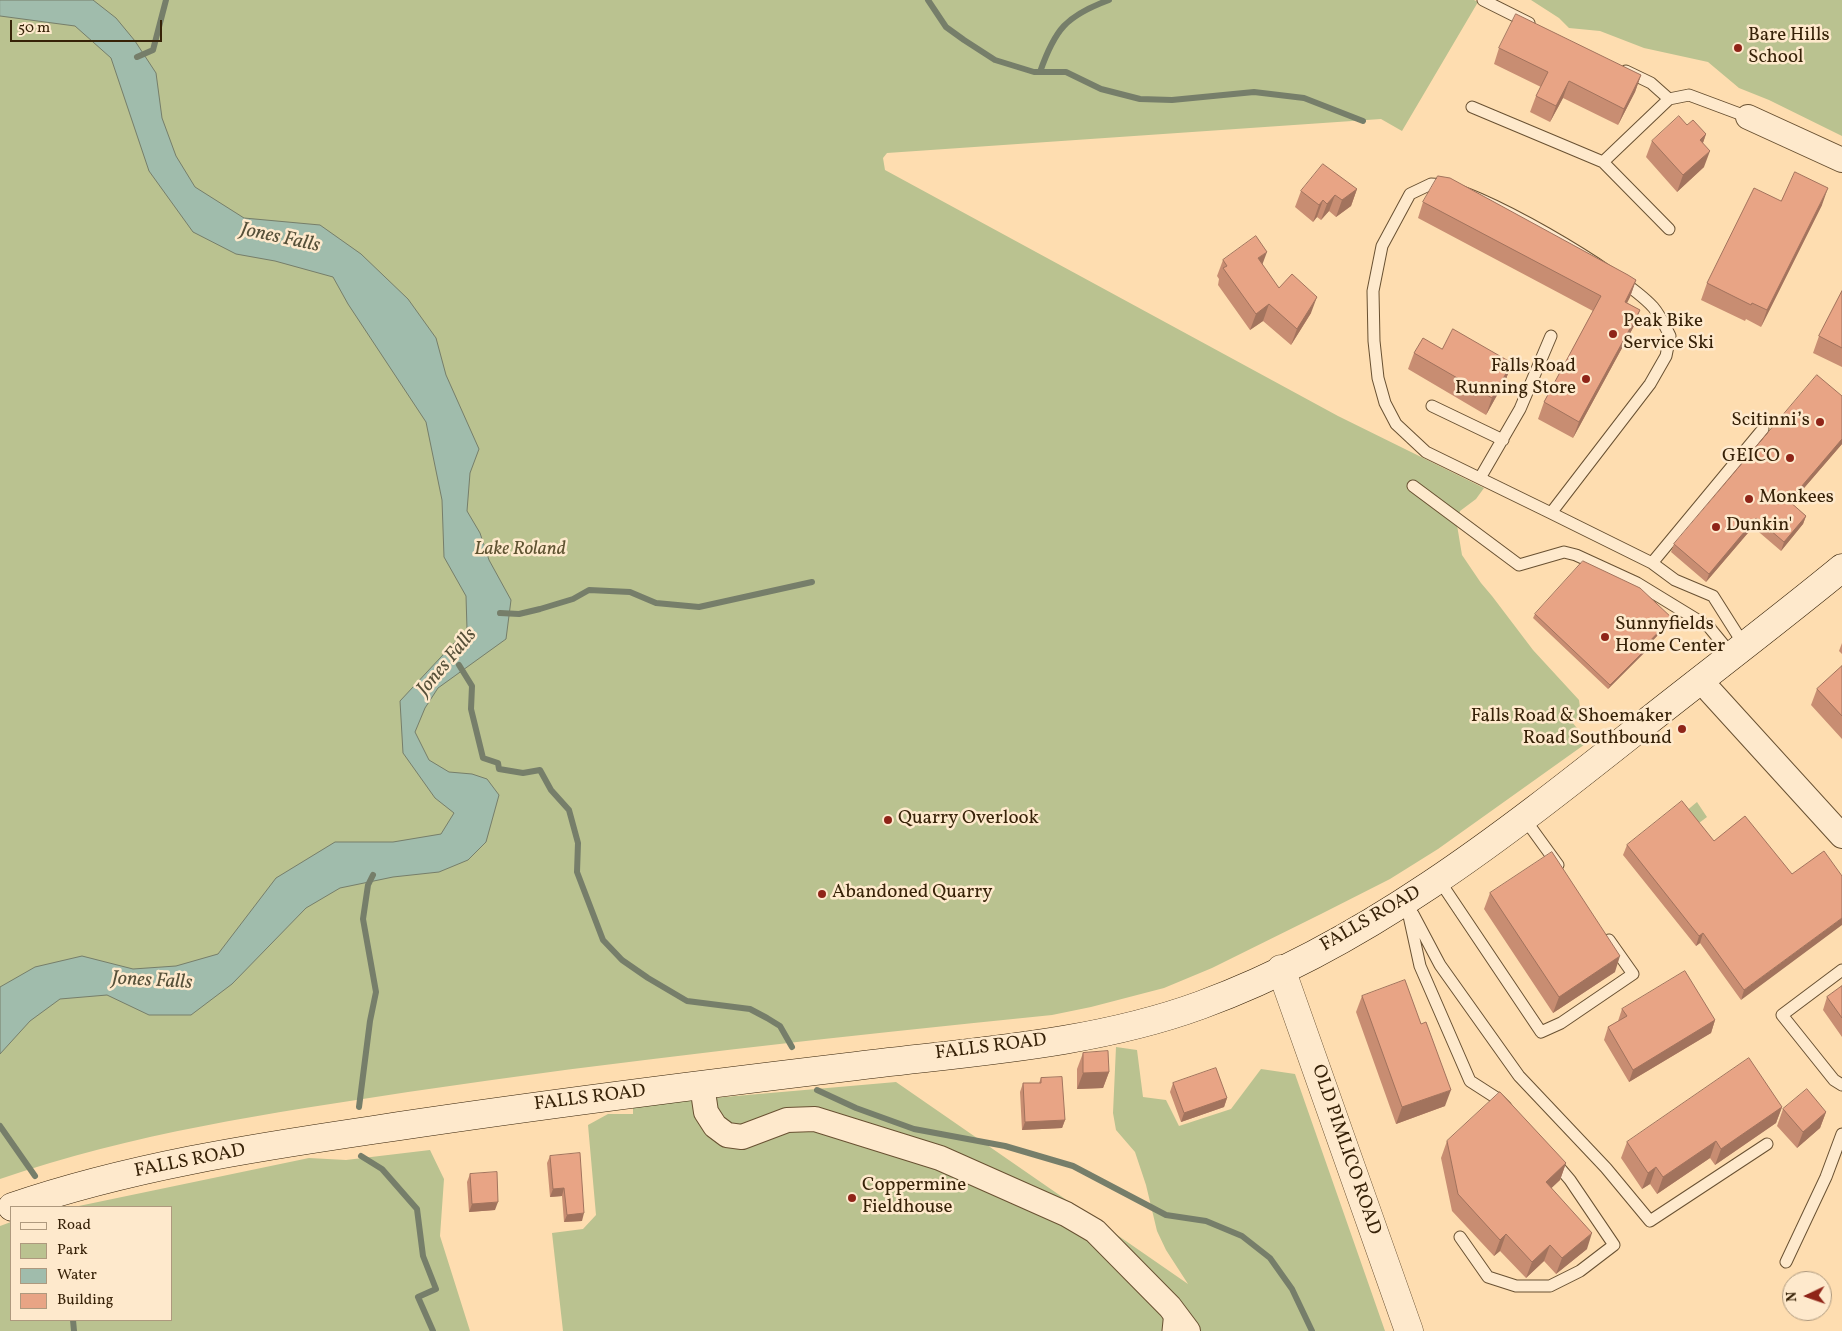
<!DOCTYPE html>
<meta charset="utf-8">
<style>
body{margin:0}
#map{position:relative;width:1842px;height:1331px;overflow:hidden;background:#feddb0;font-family:Vollkorn,serif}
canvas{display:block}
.legend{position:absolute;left:10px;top:1206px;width:162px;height:115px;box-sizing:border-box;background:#fee9cc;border:1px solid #ae997e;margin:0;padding:6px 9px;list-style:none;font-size:15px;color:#372208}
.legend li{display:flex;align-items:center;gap:10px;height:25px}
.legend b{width:25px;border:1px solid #ae997e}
.north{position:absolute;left:1782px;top:1271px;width:50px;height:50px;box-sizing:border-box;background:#fee9cc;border:1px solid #ae997e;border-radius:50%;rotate:267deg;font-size:14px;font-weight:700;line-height:20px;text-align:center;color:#372208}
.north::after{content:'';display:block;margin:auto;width:18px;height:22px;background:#8f2418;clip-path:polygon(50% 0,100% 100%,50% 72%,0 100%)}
.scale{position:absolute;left:10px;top:20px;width:152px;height:22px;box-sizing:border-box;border:2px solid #372208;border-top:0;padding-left:6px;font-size:15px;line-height:18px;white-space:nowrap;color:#372208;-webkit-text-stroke:4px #fee9cc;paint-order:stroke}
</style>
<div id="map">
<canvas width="1842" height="1331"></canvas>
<ul class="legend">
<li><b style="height:6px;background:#fee9cc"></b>Road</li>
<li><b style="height:14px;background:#bac290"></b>Park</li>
<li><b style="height:14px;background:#a0bcac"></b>Water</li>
<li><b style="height:14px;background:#e8a485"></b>Building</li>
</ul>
<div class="north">N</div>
<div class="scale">50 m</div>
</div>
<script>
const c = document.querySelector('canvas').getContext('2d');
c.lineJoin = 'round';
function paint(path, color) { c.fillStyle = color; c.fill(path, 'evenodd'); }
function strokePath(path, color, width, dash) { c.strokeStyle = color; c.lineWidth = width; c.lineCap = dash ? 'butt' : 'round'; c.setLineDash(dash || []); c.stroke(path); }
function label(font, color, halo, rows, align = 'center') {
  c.font = font + ' Vollkorn,serif'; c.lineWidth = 5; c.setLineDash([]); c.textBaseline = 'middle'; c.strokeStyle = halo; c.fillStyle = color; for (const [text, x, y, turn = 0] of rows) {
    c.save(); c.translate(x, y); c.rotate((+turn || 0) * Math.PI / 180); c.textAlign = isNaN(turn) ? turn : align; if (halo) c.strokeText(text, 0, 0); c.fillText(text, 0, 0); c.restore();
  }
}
const green = new Path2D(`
 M0 0H1474L1478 2 1402 131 1381 119 887 153 883 158 885 170 1338 416 1484 488 1476 499 1460 511 1457 525 1462 555 1481 583 1492 596 1533 650 1579 700 1581 715 1572 722 1588 742 1438 849 1390 879 1321 914 1212 968 1164 988 1091 1007 1052 1015C837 1037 622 1060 408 1092 270 1113 133 1133 0 1179Z
 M1531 0H1842V136L1769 100 1739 88 1708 62 1644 48 1600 31 1569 28 1559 18Z
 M1697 802 1707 817 1695 826 1685 812Z
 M1116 1047 1137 1050 1143 1097 1166 1100 1179 1126 1231 1109 1261 1069 1295 1074 1385 1331H563L552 1233 583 1229 596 1215 588 1125 608 1114H633V1105L896 1082 1188 1284 1166 1250 1157 1231 1146 1185 1135 1152 1116 1130 1113 1113Z
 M430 1150 444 1179 440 1236 470 1331H0V1226L11 1222V1320H171V1207H74L309 1158 346 1160Z`);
const water = new Path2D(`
 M0 0H93L116 18 135 41 156 73 162 118 176 156 195 187 244 218 320 225 361 254 408 299 436 338 446 375 479 449 470 473 467 511 480 533 489 560 511 600 506 639 438 688 425 708 415 732 429 760 449 772 472 774 487 779 499 795 486 842 468 860 439 872 393 877 340 888 306 908 232 984 191 1015H149L107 995 60 999 30 1021 0 1054V987L35 967 82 956 133 969 176 966 218 954 276 878 335 842H393L441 834 454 813 435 798 403 753 400 701 467 629 466 596 444 557 442 500 426 422 348 304 333 277 275 261 236 254 193 232 149 171 111 58 75 26 0 16Z`);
const stream = new Path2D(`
 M928 0 946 27 964 40 995 60 1034 72H1066L1101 89 1140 99 1172 100 1254 92 1304 98 1363 121
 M137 57 153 50 166 0
 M1040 72C1055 29 1066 16 1109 0
 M500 613 519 614 540 609 573 599 589 590 630 592 656 603 699 607 812 582
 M459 665 472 686 471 709 483 758 498 763 499 769 523 773 540 770 551 790 569 810 578 843 577 872 603 940 622 960 648 978 687 1001 750 1009 767 1018 780 1026 792 1047
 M817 1090 856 1108 914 1129 1005 1146 1073 1166 1166 1215 1206 1221 1242 1236 1270 1258 1292 1289 1312 1331
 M359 1107 370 1021 376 992 363 919 368 885 373 875
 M0 1126 35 1176
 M361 1156 382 1169 417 1209 423 1256 436 1289 418 1297 433 1331
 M73 1320 74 1331`);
const service = new Path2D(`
 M1483 0 1529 23
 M1626 71 1651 83 1669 99
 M1472 107 1603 162 1669 229
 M1603 162 1669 99 1689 95 1748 117
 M1431 184C1474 185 1623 274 1653 307 1660 315 1665 326 1670 336L1666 356 1650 384 1551 513 1426 452 1396 424 1385 403 1378 378 1374 341 1373 291 1382 246 1410 194Z
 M1432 406 1503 440
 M1480 478 1520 409 1551 336
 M1413 486 1519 565 1564 552 1576 555 1637 583 1709 627 1732 655
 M1551 513 1652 563 1675 580 1713 596 1744 645
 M1652 563 1763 429
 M1524 818 1558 865
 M1439 880 1541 1032 1561 1023 1633 974 1609 940
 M1406 902 1420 966 1470 1081 1498 1099 1506 1107
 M1413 914 1440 965 1519 1076 1606 1168 1650 1221 1767 1144
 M1842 970 1782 1015 1834 1080 1842 1085
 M1460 1237 1488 1277 1516 1286H1550L1580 1271 1614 1245 1570 1180 1553 1160
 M1786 1262 1826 1177 1842 1134
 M1168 1331 1170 1311`);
const minor = new Path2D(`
 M1748 117 1842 160
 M1700 680 1842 836
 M702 1085 706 1112 715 1126 727 1135 742 1137 787 1120 815 1119 940 1158 1066 1214 1095 1231 1170 1307 1188 1331`);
const tertiary = new Path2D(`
 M1281 969 1409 1331`);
const secondary = new Path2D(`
 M12 1207C129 1167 251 1148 373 1130 531 1106 689 1086 848 1067 965 1052 1089 1046 1201 1005 1365 945 1503 836 1638 729 1706 675 1775 623 1842 568`);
const wall = new Path2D(`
 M1499 48 1641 75 1635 92 1618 125 1563 98 1550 122 1530 112 1536 96 1541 87 1494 64Z
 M1687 125 1706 134 1703 143 1704 167 1677 192 1646 157 1652 141Z
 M1357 189 1351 206 1336 217 1329 211 1321 220 1317 217 1313 222 1295 207 1301 191Z
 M1781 201 1822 205 1761 327 1746 319 1745 321 1701 300 1707 283Z
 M1423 202 1636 280 1630 297 1627 303 1640 310 1634 326 1573 438 1538 419 1544 402 1593 311 1418 218Z
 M1223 260 1262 265 1279 288 1311 313 1291 345 1263 321 1250 330 1218 285 1219 279 1217 276Z
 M1842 291V367L1813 353 1819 336Z
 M1442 349 1512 363 1506 379 1486 415 1408 369 1414 353Z
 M1842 396V444L1791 503 1806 516 1803 524 1781 551 1753 527 1706 582 1671 552 1674 544Z
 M1535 614 1670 622 1646 648 1644 653 1608 689 1533 618Z
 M1842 643V654L1839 651Z
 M1842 666V739L1811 705 1817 689Z
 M1714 841 1792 874 1741 1000 1700 943 1696 946 1623 855 1627 845Z
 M1490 893 1615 972 1553 1013 1484 909Z
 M1842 986V1037L1823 1010 1827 997Z
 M1362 996 1445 1106 1396 1124 1356 1012Z
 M1622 1009 1715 1020 1711 1033 1629 1082 1604 1040 1608 1027 1618 1021Z
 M1083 1053 1109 1072 1103 1088 1077 1089V1069Z
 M1041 1078 1065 1120 1062 1128 1022 1130 1020 1092 1023 1083H1039Z
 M1173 1083 1227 1098 1224 1107 1181 1122 1170 1092Z
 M1782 1107 1776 1123 1715 1165 1710 1158 1657 1194 1650 1184 1642 1189 1621 1158 1627 1142Z
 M1783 1109 1826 1112 1820 1128 1797 1148 1777 1126Z
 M1447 1141 1566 1163 1560 1180 1551 1188 1587 1249 1556 1274 1544 1261 1526 1278 1500 1251 1494 1256 1452 1211 1441 1158Z
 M550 1156 582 1221 564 1222 562 1196 550 1197 547 1163Z
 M470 1174 495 1210 469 1212 467 1182Z`);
const shadedWall = new Path2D(`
 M1641 75 1635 92 1618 125 1624 109Z
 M1569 81 1563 98 1550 122 1556 106Z
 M1706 134 1700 151V140Z
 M1710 151 1704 167 1677 192 1683 175Z
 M1828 188 1822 205 1761 327 1767 310Z
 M1357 189 1351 206 1336 217 1342 200Z
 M1335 195 1329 211 1321 220 1327 204Z
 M1323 200 1317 217 1313 222 1319 205Z
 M1267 252 1261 268 1258 258Z
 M1636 280 1630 297 1619 318 1625 302Z
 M1317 297 1311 313 1291 345 1297 329Z
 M1269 304 1263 321 1250 330 1256 314Z
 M1640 310 1634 326 1573 438 1579 422Z
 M1512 363 1506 379 1486 415 1492 398Z
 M1842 439V444L1786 509 1789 501Z
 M1806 516 1803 524 1781 551 1784 542Z
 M1756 518 1753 527 1706 582 1709 574Z
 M1672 618 1670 622 1643 651 1644 647Z
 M1646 649 1644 653 1608 689 1610 685Z
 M1842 918V925L1741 1000 1744 990Z
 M1703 933 1700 943 1696 946 1699 936Z
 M1620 956 1615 972 1553 1013 1559 997Z
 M1715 1020 1711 1033 1629 1082 1633 1070Z
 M1109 1072 1103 1088 1077 1089 1083 1073Z
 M1451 1090 1445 1106 1396 1124 1402 1107Z
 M1227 1098 1224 1107 1181 1122 1184 1113Z
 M1782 1107 1776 1123 1715 1165 1721 1149Z
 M1826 1112 1820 1128 1797 1148 1803 1132Z
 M1065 1120 1062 1128 1022 1130 1025 1122Z
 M1716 1141 1710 1158 1657 1194 1663 1177Z
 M1566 1163 1560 1180 1540 1199 1546 1182Z
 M1656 1167 1650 1184 1642 1189 1648 1173Z
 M564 1188 562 1196 550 1197 553 1189Z
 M498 1202 495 1210 469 1212 472 1204Z
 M584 1213 582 1221 564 1222 567 1215Z
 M1592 1233 1587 1249 1556 1274 1562 1258Z
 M1506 1234 1500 1251 1494 1256 1500 1240Z
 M1550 1245 1544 1261 1526 1278 1532 1262Z`);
const building = new Path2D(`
 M1516 14 1641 75 1624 109 1569 81 1556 106 1536 96 1548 72 1499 48Z
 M1679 116 1687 125 1693 120 1706 134 1700 140 1710 151 1683 175 1652 141Z
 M1323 164 1357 189 1342 200 1335 195 1327 204 1323 200 1319 205 1301 191Z
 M1795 172 1828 188 1767 310 1752 303 1751 305 1707 283 1754 188 1781 201Z
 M1438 176 1450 178 1628 275 1636 280 1625 302 1640 310 1579 422 1544 402 1601 296 1423 202Z
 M1256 236 1267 252 1258 258 1279 288 1292 274 1317 297 1297 329 1269 304 1256 314 1223 268 1227 266 1223 260Z
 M1842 291V348L1819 336Z
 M1453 329 1512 363 1492 398 1414 353 1423 338 1442 349Z
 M1817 375 1842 396V439L1789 501 1806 516 1784 542 1756 518 1709 574 1674 544Z
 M1583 561 1640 588 1672 618 1644 647 1646 649 1610 685 1535 614Z
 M1842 666V716L1817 689Z
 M1682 801 1714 841 1745 816 1792 874 1824 851 1842 876V918L1744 990 1703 933 1699 936 1627 845Z
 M1552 852 1620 956 1559 997 1490 893Z
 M1685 971 1715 1020 1633 1070 1608 1027 1627 1016 1622 1009Z
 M1405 980 1421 1024 1426 1022 1451 1090 1402 1107 1362 996Z
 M1842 986V1018L1827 997Z
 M1108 1051 1109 1072 1083 1073V1053Z
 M1749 1058 1782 1107 1721 1149 1716 1141 1663 1177 1656 1167 1648 1173 1627 1142Z
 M1216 1068 1227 1098 1184 1113 1173 1083Z
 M1062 1077 1065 1120 1025 1122 1023 1083H1041V1078Z
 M1807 1089 1826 1112 1803 1132 1783 1109Z
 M1500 1092 1566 1163 1546 1182 1592 1233 1562 1258 1550 1245 1532 1262 1506 1234 1500 1240 1458 1194 1447 1141Z
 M580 1153 584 1213 567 1215 564 1188 553 1189 550 1156Z
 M497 1172 498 1202 472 1204 470 1174Z`);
const markers = [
 [1738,48,5,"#8f2418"],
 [1613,334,5,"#8f2418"],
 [1586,379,5,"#8f2418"],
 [1820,422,5,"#8f2418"],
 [1790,458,5,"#8f2418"],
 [1749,499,5,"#8f2418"],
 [1716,527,5,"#8f2418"],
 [1605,637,5,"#8f2418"],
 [1682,729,5,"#8f2418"],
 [888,820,5,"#8f2418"],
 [822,894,5,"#8f2418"],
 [852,1198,5,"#8f2418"]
];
const poiNames = [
 ["Bare Hills",1748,37],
 ["School",1748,59],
 ["Peak Bike",1623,323],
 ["Service Ski",1623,345],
 ["Falls Road",1576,368,"right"],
 ["Running Store",1576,390,"right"],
 ["Scitinni’s",1810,422,"right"],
 ["GEICO",1780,458,"right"],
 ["Monkees",1759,499],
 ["Dunkin'",1726,527],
 ["Sunnyfields",1615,626],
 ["Home Center",1615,648],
 ["Falls Road & Shoemaker",1672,718,"right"],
 ["Road Southbound",1672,740,"right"],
 ["Quarry Overlook",898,820],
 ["Abandoned Quarry",832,894],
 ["Coppermine",862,1187],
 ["Fieldhouse",862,1209]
];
const parkNames = [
 ["Lake Roland",520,551]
];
const streetNames = [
 ["FALLS ROAD",1371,920,-30],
 ["FALLS ROAD",991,1048,-7],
 ["FALLS ROAD",590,1099,-7],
 ["OLD PIMLICO ROAD",1345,1150,71],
 ["FALLS ROAD",190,1162,-11]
];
const waterNames = [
 ["Jones Falls",280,239,12],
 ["Jones Falls",448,663,-50],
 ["Jones Falls",152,982,3]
];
paint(green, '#bac290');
paint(water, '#a0bcac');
strokePath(water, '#767e6a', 1);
strokePath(stream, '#767e6a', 6);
strokePath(service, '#695132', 13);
strokePath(minor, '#695132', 26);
strokePath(tertiary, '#695132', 29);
strokePath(secondary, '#372208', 29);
strokePath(service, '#fee9cc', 11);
strokePath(minor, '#fee9cc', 24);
strokePath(tertiary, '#fee9cc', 28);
strokePath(secondary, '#fee9cc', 28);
paint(wall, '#c88d72');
paint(shadedWall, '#a2735d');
paint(building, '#e8a485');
strokePath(building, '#a2735d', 1);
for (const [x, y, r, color] of markers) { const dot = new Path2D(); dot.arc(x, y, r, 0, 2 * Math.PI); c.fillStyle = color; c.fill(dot); strokePath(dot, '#fee9cc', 2); }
label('19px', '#372208', '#fee9cc', poiNames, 'left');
label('italic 19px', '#5e5231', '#fee9cc', parkNames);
label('19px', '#372208', '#fee9cc', streetNames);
label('italic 20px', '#565039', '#fee9cc', waterNames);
</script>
